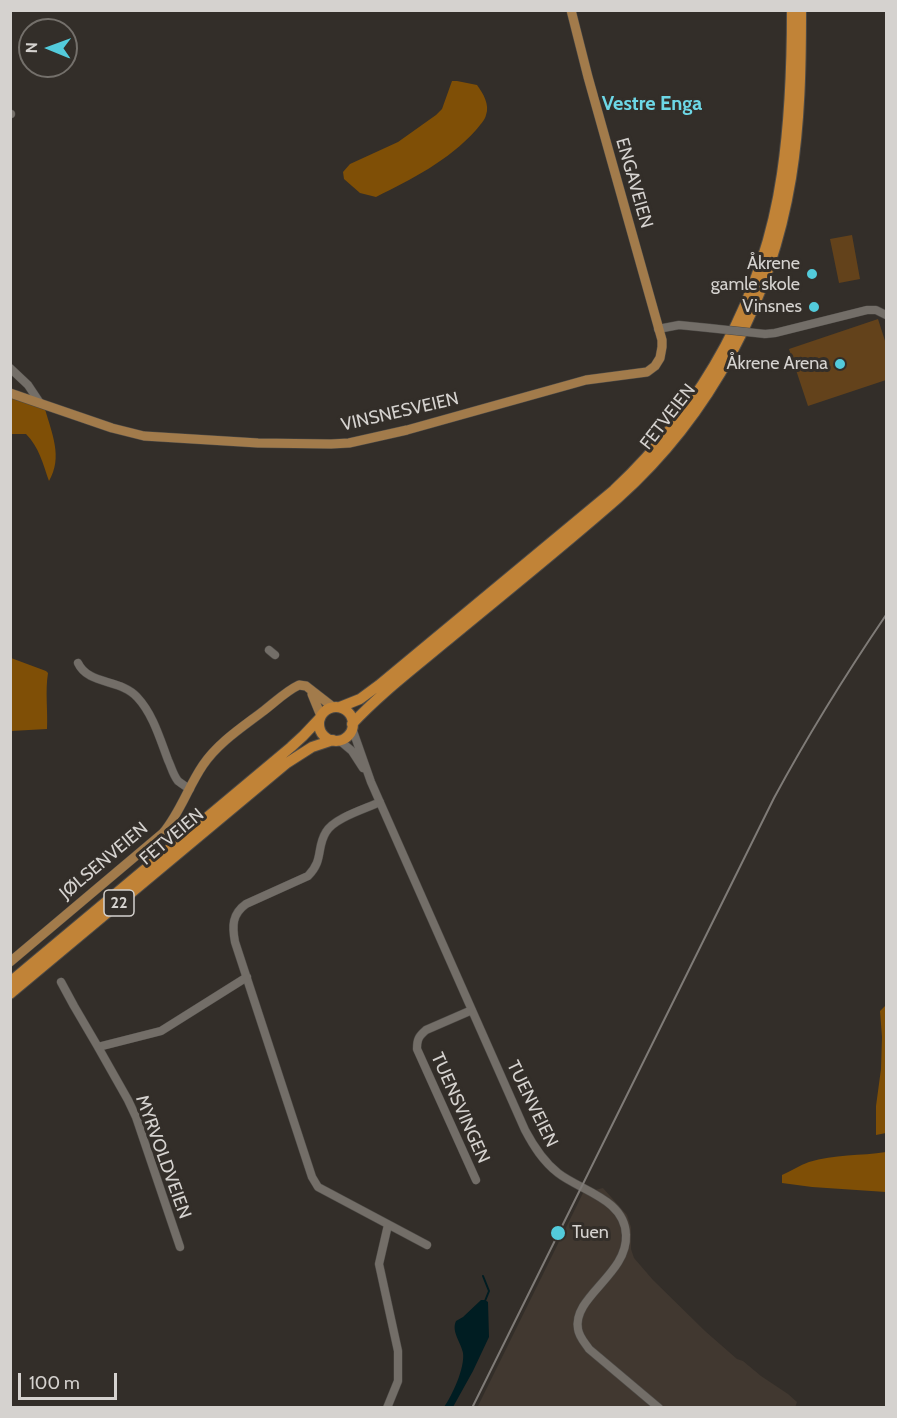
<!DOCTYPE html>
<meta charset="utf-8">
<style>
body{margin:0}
#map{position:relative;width:897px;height:1418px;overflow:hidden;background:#332e29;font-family:Cabin,sans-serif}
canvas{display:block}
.frame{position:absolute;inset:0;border:12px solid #d5d2cf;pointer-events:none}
.north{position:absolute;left:18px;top:18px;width:60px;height:60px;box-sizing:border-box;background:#332e29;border:2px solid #74706b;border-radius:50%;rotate:271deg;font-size:16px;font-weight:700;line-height:24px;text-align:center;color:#d5d2cf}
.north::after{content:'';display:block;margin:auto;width:21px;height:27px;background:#53cbdb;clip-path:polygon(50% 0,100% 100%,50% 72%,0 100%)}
.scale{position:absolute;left:18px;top:1373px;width:99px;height:27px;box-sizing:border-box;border:3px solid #d5d2cf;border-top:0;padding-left:8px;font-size:18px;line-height:21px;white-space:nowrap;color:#d5d2cf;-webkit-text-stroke:4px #332e29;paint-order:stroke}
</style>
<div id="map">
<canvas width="897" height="1418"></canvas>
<div class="frame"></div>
<div class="north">N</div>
<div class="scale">100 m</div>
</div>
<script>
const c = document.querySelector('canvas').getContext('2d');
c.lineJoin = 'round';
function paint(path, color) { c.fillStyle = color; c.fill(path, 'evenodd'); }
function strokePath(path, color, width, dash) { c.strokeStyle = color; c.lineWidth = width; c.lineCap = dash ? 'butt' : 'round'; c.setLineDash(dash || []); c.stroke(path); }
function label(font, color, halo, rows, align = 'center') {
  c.font = font + ' Cabin,sans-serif'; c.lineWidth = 6; c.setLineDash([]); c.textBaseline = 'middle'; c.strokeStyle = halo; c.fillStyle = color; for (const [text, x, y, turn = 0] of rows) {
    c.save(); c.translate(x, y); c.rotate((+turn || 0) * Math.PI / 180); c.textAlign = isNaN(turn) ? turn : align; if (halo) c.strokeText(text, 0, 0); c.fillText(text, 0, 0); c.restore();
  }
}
const built = new Path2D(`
 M603 1188 627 1215 631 1227V1249L634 1258 653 1280 705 1331 737 1359 743 1361 761 1376 788 1394 797 1402 795 1408H477L583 1193Z`);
const green = new Path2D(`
 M852 235 860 279 839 283 830 239Z
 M878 319 886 344V380L808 406 789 349Z`);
const forest = new Path2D(`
 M452 81H457L477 85C483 93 490 105 486 115 485 120 479 126 476 130 448 161 412 179 376 197L360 193 344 179 343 172 350 164 398 142 436 115 442 109Z
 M11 395 45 409C52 434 63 457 49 481 43 464 39 447 26 434H11Z
 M11 658 46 671 48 673C45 692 48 710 47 729L11 731Z
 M886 1005V1133L876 1135V1106L881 1069 882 1037 880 1011Z
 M886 1152V1192L812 1187 782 1183V1175C791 1171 800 1165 809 1162 834 1154 861 1156 886 1152Z`);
const water = new Path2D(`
 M481 1300H485L488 1302 489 1337 473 1371 453 1407H444C452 1396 465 1368 463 1353 461 1342 451 1332 456 1321L463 1317Z`);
const stream = new Path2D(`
 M483 1276 489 1291 485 1301`);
const minor = new Path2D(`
 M10 114H11
 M658 329 679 325 709 328
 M765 334 775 333 867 310H876L886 315
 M10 368 28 385 40 403
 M269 650 275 655
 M78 663C88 685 121 679 137 697 153 714 160 739 168 760 171 766 173 775 178 781 182 784 186 787 190 789
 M352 728 371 782 525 1130C534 1147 543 1161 558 1173 581 1191 625 1199 626 1235 628 1274 572 1297 578 1329 579 1337 585 1343 589 1349L659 1408
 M339 740 352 751 363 768
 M380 802C365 809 334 818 326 832 316 848 324 860 308 876L246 904C232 914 232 926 235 942L312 1177 318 1187 427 1245
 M61 982 74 1006 98 1047 161 1031 247 977
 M472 1010 426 1030C419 1036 417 1039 417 1049L476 1180
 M98 1047 128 1100 136 1117 180 1247
 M387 1408 398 1381V1351L379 1264 388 1225`);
const major = new Path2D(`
 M10 393 112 428 144 436 258 443 331 444 349 443 407 430 586 380 647 372 655 366 660 358 662 347V340L588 77 571 10
 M312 694 321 716
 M10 962 163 833C180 813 188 787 203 765 218 743 241 728 262 712 274 703 286 691 299 685L306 686 333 707`);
const highway = new Path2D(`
 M340 707 360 699 379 685 614 490C704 405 764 297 782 174 790 120 792 65 792 10
 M319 724a17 17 0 1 1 34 0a17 17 0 1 1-34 0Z
 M352 724C380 694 413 669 444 643 502 595 561 548 618 498 711 415 771 300 791 178 800 123 801 66 801 10
 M10 982 291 747 303 736 320 718
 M10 994 287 763 312 747 333 740`);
const rail = new Path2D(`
 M472 1408 774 798C808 735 846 674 886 615`);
const minorBridge = new Path2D(`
 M709 328 765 334`);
const markers = [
 [812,274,6,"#53cbdb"],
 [814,307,6,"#53cbdb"],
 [840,364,6,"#53cbdb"],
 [558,1233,8,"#53cbdb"]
];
const shields = [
 [119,903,30]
];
const shieldNames = [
 ["22",119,903]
];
const streetNames = [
 ["ENGAVEIEN",634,183,74],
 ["VINSNESVEIEN",400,412,-13],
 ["FETVEIEN",668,417,-52],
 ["FETVEIEN",172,837,-40],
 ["JØLSENVEIEN",104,861,-40],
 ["TUENVEIEN",532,1104,64],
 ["TUENSVINGEN",460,1108,66],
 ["MYRVOLDVEIEN",163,1157,70]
];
const poiNames = [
 ["Åkrene",800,264],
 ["gamle skole",800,285],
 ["Vinsnes",802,307],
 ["Åkrene Arena",828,364],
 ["Tuen",572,1233,"left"]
];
const neighbourhoodNames = [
 ["Vestre Enga",652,104]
];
paint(built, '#413830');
paint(green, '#63421b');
paint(forest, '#7f4f06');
paint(water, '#001d22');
strokePath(stream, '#001d22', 2);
strokePath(minor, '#4e4b47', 9);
strokePath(major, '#4e4b47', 10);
strokePath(highway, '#4e4b47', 12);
strokePath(minor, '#736e68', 8);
strokePath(major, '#a27b4b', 9);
strokePath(highway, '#c18337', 10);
strokePath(rail, '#7f7b77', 2);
strokePath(minorBridge, '#4e4b47', 9, []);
strokePath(minorBridge, '#736e68', 8);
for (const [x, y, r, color] of markers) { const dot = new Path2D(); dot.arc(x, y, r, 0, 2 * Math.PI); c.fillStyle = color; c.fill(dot); strokePath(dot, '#332e29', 2); }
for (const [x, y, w] of shields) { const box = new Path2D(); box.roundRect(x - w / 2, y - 13, w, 26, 4.5); c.fillStyle = '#332e29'; c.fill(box); strokePath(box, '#d5d2cf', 1.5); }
label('bold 16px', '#d5d2cf', null, shieldNames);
label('18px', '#d5d2cf', '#332e29', streetNames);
label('18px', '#d5d2cf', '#332e29', poiNames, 'right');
label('bold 20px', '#6dd7e6', '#332e29', neighbourhoodNames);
</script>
